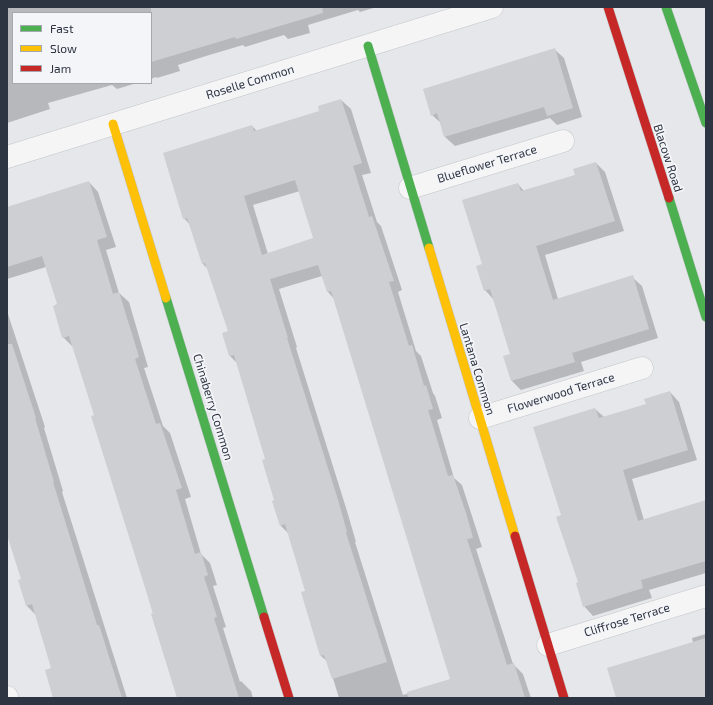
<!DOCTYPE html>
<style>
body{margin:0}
#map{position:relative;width:713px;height:705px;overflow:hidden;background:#e5e7ea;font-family:"Exo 2",sans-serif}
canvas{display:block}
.frame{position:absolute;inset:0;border:8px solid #2d3442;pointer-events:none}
.legend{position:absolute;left:12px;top:12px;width:140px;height:72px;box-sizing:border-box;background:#f4f5f8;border:1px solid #a4a8af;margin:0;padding:5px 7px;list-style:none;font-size:12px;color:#2d3442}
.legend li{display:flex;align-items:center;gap:8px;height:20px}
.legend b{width:20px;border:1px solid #a4a8af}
</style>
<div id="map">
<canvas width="713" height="705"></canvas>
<div class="frame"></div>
<ul class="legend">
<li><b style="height:5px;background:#4caf50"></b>Fast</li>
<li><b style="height:5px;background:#ffc107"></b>Slow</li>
<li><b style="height:5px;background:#c62828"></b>Jam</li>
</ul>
</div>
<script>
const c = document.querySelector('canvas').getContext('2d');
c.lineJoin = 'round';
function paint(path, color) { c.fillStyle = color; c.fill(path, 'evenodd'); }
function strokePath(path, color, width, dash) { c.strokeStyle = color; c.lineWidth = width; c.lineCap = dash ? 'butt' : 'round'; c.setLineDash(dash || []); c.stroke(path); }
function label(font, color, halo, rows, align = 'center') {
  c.font = font + ' "Exo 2",sans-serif'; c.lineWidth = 3.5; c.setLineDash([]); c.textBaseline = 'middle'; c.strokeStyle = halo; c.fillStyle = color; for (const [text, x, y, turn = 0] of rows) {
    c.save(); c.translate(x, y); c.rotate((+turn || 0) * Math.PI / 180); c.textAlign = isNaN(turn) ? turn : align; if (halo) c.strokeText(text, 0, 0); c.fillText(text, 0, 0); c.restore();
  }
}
const shadow = new Path2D(`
 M7 7H377L360 12 358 10 308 25 310 33 288 39 284 35 245 47 243 45 206 56 178 65 180 71 157 78 156 77 151 79V13H13V83H137L117 89 112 85 48 103 50 109 7 123Z
 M554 49 564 58 582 117 557 125 550 118 455 146 445 137 442 124 432 115Z
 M341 100 351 109 371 173 362 175 377 222 381 226 402 290 398 292 416 351 421 356 433 393 435 396 442 418 437 420 454 478 462 485 482 547 476 549 513 664 523 674 531 698H339L328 662 321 656 307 591 289 534 281 526 267 460 237 363 230 356V332L208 269 203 264 190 225 184 218 252 126 257 131 320 112ZM300 191 315 239 268 254 253 205ZM322 276 328 292 334 299 452 680 403 695 355 542H356L347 511 296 348 297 347 279 289Z
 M596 163 605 172 624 231 545 255 558 299 632 277 642 286 658 338 581 362 584 371 521 390 512 381 505 357 511 355 494 300 485 290 483 265 518 184 524 191 576 175Z
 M89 182 98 192 116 247 106 250 119 293 129 302 148 367 144 368 163 426 170 433 191 497 185 499 201 554 210 563 217 585 213 586 226 627 223 628 240 682 241 681 251 691 253 698H178L95 416 73 347 63 337 59 305 46 267 7 279V208Z
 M7 311 45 427 44 428 63 491 62 492 127 698H55L52 668 36 615 26 605 22 579 7 521Z
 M670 392 679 402 697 460 632 479 644 520 706 505V573L649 590 652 598 593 616 584 606 563 516 595 409 604 417 647 405Z
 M706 634V698H617L693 643 692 638Z`);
const building = new Path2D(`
 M151 7H322L323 13 236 39 235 37 151 62Z
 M555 48 573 108 547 116 544 107 444 137 437 113 431 116 423 89Z
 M341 99 362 163 353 166 369 217 372 216 394 281 389 282 409 346 412 345 424 386 426 385 433 409 428 410 448 476 453 475 466 513 473 538 467 539 507 665 514 663 525 698H408L407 692 450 679 331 291 327 292 318 265 270 279 288 338H287L338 500 347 532 346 533 387 662 332 679 324 655 320 656 301 592 305 591 285 524 280 526 272 501 274 500 262 460 265 459 234 355 229 356 222 333 228 331 205 263 202 264 187 218 183 219 163 153 252 125 254 131 319 111 318 106ZM295 180 313 238 262 255 244 196Z
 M596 162 615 221 536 246 553 300 633 275 649 329 572 353 575 362 511 381 503 356 510 354 490 289 484 291 476 266 482 264 462 200 518 183 521 191 575 175 573 169Z
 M89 181 107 237 97 240 113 294 119 292 139 357 135 359 156 424 160 423 182 488 176 490 195 554 201 552 208 575 204 577 217 617 214 618 239 698H177L151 614 153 613 91 416 94 415 69 336 62 338 53 306 57 304 42 256 7 267V207Z
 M7 344H12L36 418H35L54 482H53L97 625H99L122 698H53L45 670 51 668 32 604 26 606 18 580 21 579 7 535Z
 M670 391 688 450 623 470 638 521 706 500V561L641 580 643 588 583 607 576 583 578 582 556 517 561 515 533 427 595 408 599 418 646 404 644 399Z
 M706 638V698H616L607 668Z`);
const street = new Path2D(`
 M7 157 492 7
 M410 188 563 141
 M480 418 642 368
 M548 645 706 596
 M7 697V698`);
const fast = new Path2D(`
 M666 7 706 123
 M368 46 429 248
 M669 198 706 317
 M166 298 264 617`);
const slow = new Path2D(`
 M113 124 166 298
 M429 248 515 536`);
const jam = new Path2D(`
 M608 7 669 198
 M515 536 564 698
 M264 617 289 698`);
const streetNames = [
 ["Roselle Common",250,82,-17],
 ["Blacow Road",668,158,72],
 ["Blueflower Terrace",487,164,-17],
 ["Lantana Common",477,369,73],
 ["Flowerwood Terrace",561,393,-17],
 ["Chinaberry Common",213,407,73],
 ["Cliffrose Terrace",627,620,-17]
];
paint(shadow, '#0003');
paint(building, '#cecfd2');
strokePath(street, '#c3c5c8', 23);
strokePath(fast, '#c3c5c8', 10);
strokePath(slow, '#c3c5c8', 10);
strokePath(jam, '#c3c5c8', 10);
strokePath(street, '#f5f5f6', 22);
strokePath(fast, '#4caf50', 9);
strokePath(slow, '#ffc107', 9);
strokePath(jam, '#c62828', 9);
label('12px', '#2d3442', '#f4f5f8', streetNames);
</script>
